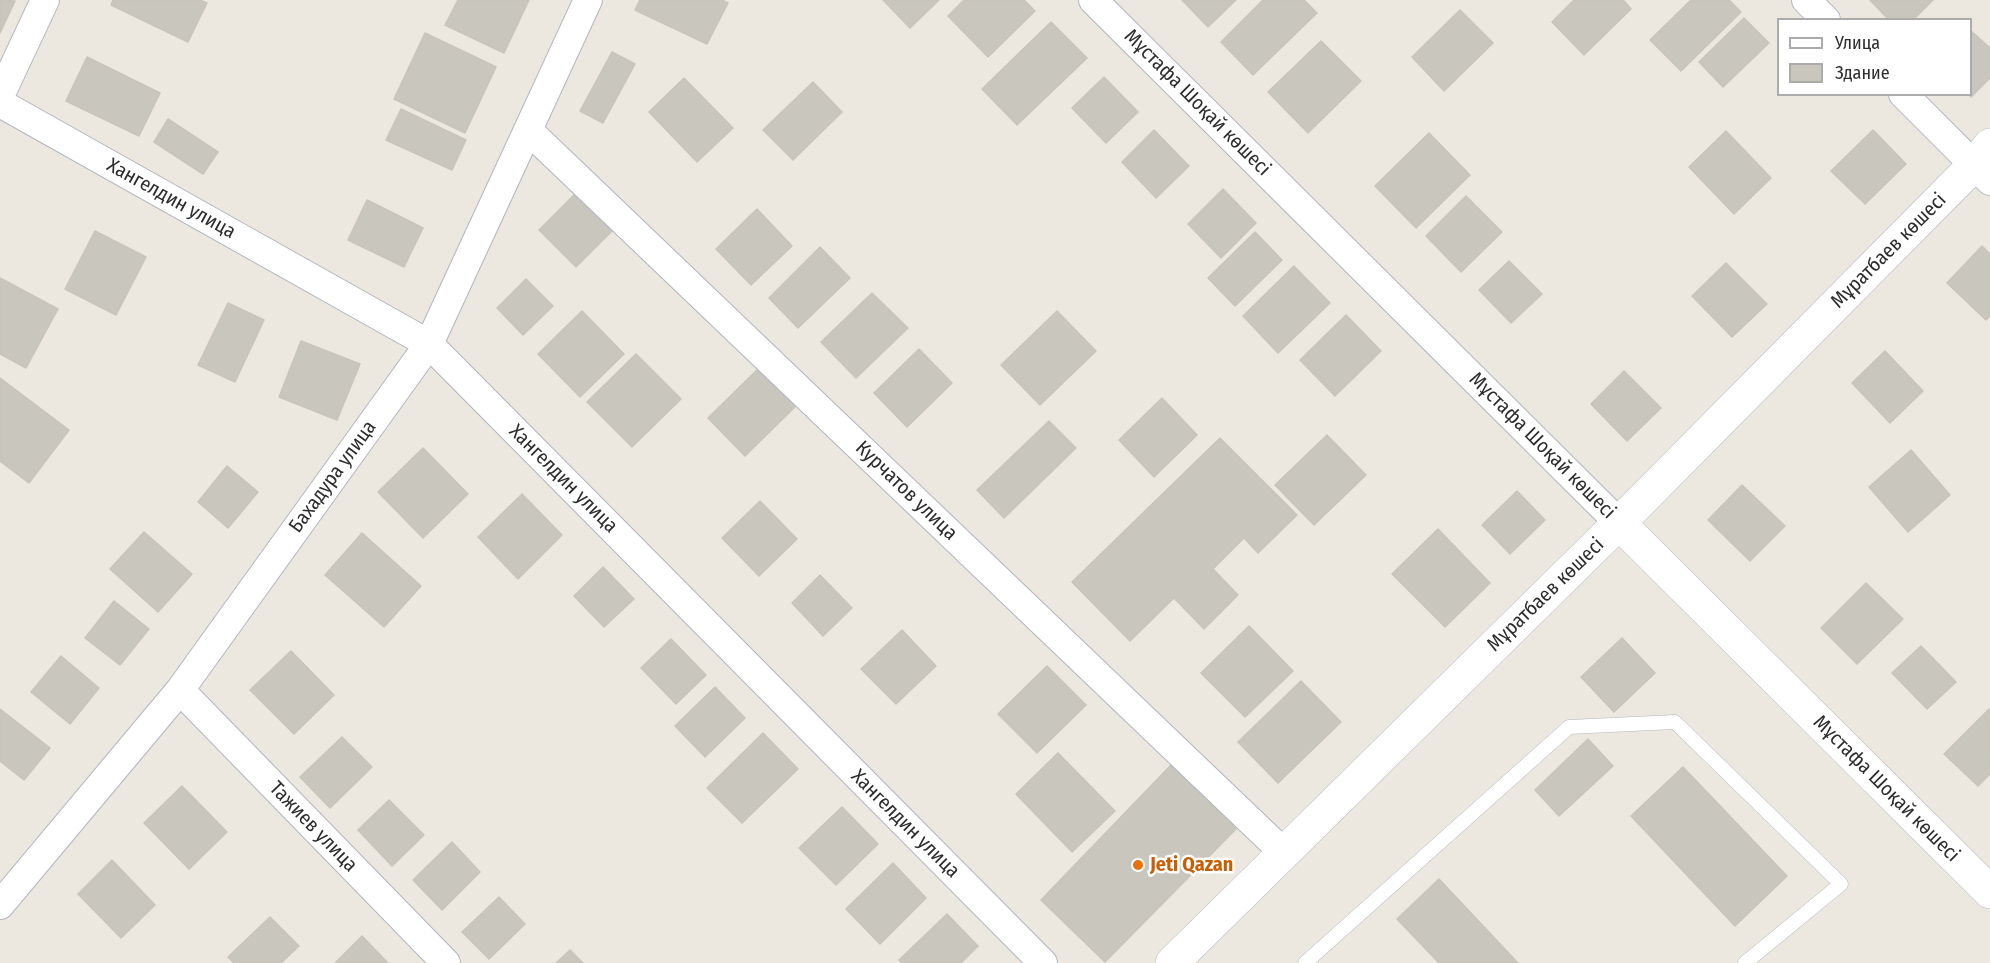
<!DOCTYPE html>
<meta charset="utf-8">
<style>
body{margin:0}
#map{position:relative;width:1990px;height:963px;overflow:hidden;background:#ede8df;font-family:"Fira Sans Condensed",sans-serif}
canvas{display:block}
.legend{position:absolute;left:1777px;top:18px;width:195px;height:78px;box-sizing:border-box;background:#fff;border:2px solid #ababab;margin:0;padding:8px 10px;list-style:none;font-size:18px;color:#2c2c2c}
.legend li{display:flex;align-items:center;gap:12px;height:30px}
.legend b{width:30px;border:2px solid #ababab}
</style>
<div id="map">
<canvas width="1990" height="963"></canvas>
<ul class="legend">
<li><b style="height:8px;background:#fff"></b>Улица</li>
<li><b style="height:16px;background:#c9c6bd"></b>Здание</li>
</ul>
</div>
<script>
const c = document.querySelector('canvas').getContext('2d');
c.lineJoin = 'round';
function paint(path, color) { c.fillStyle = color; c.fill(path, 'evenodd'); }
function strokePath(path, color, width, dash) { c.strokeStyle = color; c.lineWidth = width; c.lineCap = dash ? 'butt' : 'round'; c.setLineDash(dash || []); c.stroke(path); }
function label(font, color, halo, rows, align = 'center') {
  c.font = font + ' "Fira Sans Condensed",sans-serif'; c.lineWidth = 5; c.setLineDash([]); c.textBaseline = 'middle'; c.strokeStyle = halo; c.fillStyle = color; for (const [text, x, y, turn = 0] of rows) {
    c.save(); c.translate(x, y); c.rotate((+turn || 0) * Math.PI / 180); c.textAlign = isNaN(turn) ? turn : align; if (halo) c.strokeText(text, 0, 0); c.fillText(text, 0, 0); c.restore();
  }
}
const building = new Path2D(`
 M0 0 15 1 0 33Z
 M113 0H200L207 3 188 42 111 5Z
 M458 0H529L504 53 445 25Z
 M640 0H722L728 3 707 44 635 10Z
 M883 0H939L910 28Z
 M964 0H1024L1035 11 988 57 948 16Z
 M1182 0H1236L1208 27Z
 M1263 0H1304L1317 13 1253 75 1221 42Z
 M1574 0H1623L1631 9 1584 55 1552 22Z
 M1691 0H1729L1741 12 1681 71 1650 40Z
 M1870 0H1933L1913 20H1889Z
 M1460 10 1493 43 1444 91 1412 57Z
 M1744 18 1769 43 1723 87 1699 62Z
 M1051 22 1087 58 1017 125 982 89Z
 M1970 30 1990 48V78L1971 97 1969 94Z
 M425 33 496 67 465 133 394 99Z
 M1321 41 1361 81 1308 133 1268 92Z
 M612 52 635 64 603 123 580 111Z
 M87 57 160 93 139 136 66 101Z
 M1104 77 1138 112 1106 143 1072 108Z
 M684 78 733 128 697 162 649 112Z
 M813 82 842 112 793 160 763 130Z
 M401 109 466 140 452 170 386 140Z
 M168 119 218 152 203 174 154 142Z
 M1154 130 1189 166 1156 198 1122 162Z
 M1873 130 1906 164 1865 204 1831 171Z
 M1726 131 1771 178 1734 214 1689 167Z
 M1429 133 1470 175 1416 228 1375 186Z
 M1223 189 1256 223 1221 258 1188 224Z
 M575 194 612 231 576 267 539 230Z
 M1466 196 1502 232 1461 272 1426 236Z
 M367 200 423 228 404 267 348 240Z
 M757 209 792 246 751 285 716 249Z
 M95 231 146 257 116 315 65 289Z
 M1255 232 1282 260 1235 306 1208 278Z
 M1982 246 1990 254V316L1986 320 1947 283Z
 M820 247 850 278 798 328 769 298Z
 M1509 261 1542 294 1511 323 1479 290Z
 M1726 263 1767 304 1732 337 1692 296Z
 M1294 266 1330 303 1278 353 1243 316Z
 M0 278 58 309 26 368 0 354Z
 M526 279 553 306 523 335 497 308Z
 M872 293 908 328 856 378 821 342Z
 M228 303 264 320 235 382 198 365Z
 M582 311 624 354 580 397 538 354Z
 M1057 311 1096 351 1040 405 1001 365Z
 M1346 315 1381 351 1335 396 1300 360Z
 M301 341 360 364 337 420 279 397Z
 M919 349 952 383 907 427 874 393Z
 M1885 351 1923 391 1890 423 1852 383Z
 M636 354 681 399 632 447 587 402Z
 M760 367 797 405 745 456 708 418Z
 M1624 371 1661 408 1627 441 1591 404Z
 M0 378 69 430 29 483 0 461Z
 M1162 398 1197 435 1154 477 1119 440Z
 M1049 421 1076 448 1004 518 977 490Z
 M1327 435 1366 475 1314 525 1275 485Z
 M1220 438 1297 515 1258 553 1244 538 1213 569 1238 595 1204 629 1174 598 1130 641 1072 582Z
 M423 448 468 494 423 538 378 492Z
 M1911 450 1950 495 1908 532 1869 487Z
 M227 466 258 492 228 528 198 502Z
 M1742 485 1785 526 1750 561 1708 520Z
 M1517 491 1545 520 1510 554 1482 525Z
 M522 494 562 535 518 579 478 537Z
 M760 501 797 539 759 576 722 538Z
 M1438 529 1490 583 1445 627 1392 574Z
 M144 532 192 574 158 612 110 569Z
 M362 533 421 586 384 627 325 575Z
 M603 567 634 599 604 627 574 596Z
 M820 575 852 608 823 636 792 603Z
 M1866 583 1903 619 1857 664 1821 628Z
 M114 601 149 629 120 665 85 638Z
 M1249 626 1293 671 1245 717 1201 673Z
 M902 630 936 666 896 704 861 669Z
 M1622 638 1655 673 1614 712 1581 677Z
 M671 639 706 675 676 704 641 668Z
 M1921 646 1956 682 1927 709 1892 673Z
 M291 651 334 695 294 734 250 690Z
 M61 656 99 688 70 724 31 692Z
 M1047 666 1086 705 1037 753 998 714Z
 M1301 681 1341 722 1278 783 1238 742Z
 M715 687 745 718 705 757 675 726Z
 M0 709 50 748 24 780 0 761Z
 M1989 709 1990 774 1978 786 1944 754Z
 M763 733 798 769 742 823 707 788Z
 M342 737 372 767 330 808 300 777Z
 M1588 739 1613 766 1559 816 1535 790Z
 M1058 753 1115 811 1072 852 1016 794Z
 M1172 764 1236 829 1105 962 1041 900Z
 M1683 767 1787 876 1735 926 1631 816Z
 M182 786 227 832 189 869 144 823Z
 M389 800 424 835 392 866 358 830Z
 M842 807 878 844 836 885 799 848Z
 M452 842 480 872 442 910 413 880Z
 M112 860 155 905 121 938 78 894Z
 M893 863 926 898 880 944 846 909Z
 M1439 879 1518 963H1439L1397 919Z
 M499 897 525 924 489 959 462 932Z
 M947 914 978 946 961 963H902L899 960Z
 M270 917 299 946 281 963H234L228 957Z
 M362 936 388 963H335Z
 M570 950 583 963H556Z`);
const lane = new Path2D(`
 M1305 963 1569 727 1675 722 1841 884 1745 963`);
const street = new Path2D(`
 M1093 0 1619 523
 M1806 0 1826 20
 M1903 94 1990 181
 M0 96 45 0
 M0 103 429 344 1043 963
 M529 131 1283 852
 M180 690 446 963
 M0 905 180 690 429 344 588 0`);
const secondary = new Path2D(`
 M1619 523 1990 892
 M1172 963 1619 523 1975 164 1990 145`);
const markers = [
 [1138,865,6,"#e8710a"]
];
const streetNames = [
 ["Мұстафа Шоқай көшесі",1197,103,45],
 ["Хангелдин улица",171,199,29],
 ["Мұратбаев көшесі",1889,251,-45],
 ["Мұстафа Шоқай көшесі",1542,446,45],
 ["Бахадура улица",333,477,-54],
 ["Хангелдин улица",563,479,45],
 ["Курчатов улица",906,491,44],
 ["Мұратбаев көшесі",1546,595,-44],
 ["Мұстафа Шоқай көшесі",1886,789,45],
 ["Хангелдин улица",905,824,45],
 ["Тажиев улица",313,827,46]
];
const foodNames = [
 ["Jeti Qazan",1150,865]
];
paint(building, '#c9c6bd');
strokePath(building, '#c9c4b9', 1.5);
strokePath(lane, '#b2b4bf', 15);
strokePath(street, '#b2b4bf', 30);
strokePath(secondary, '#b2b4bf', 34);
strokePath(lane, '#fff', 14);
strokePath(street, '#fff', 28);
strokePath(secondary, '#fff', 33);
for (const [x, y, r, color] of markers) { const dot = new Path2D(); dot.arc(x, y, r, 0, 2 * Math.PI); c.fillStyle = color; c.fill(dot); strokePath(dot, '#fff', 2); }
label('20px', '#2c2c2c', '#fff', streetNames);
label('bold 20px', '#c56008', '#fff', foodNames, 'left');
</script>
